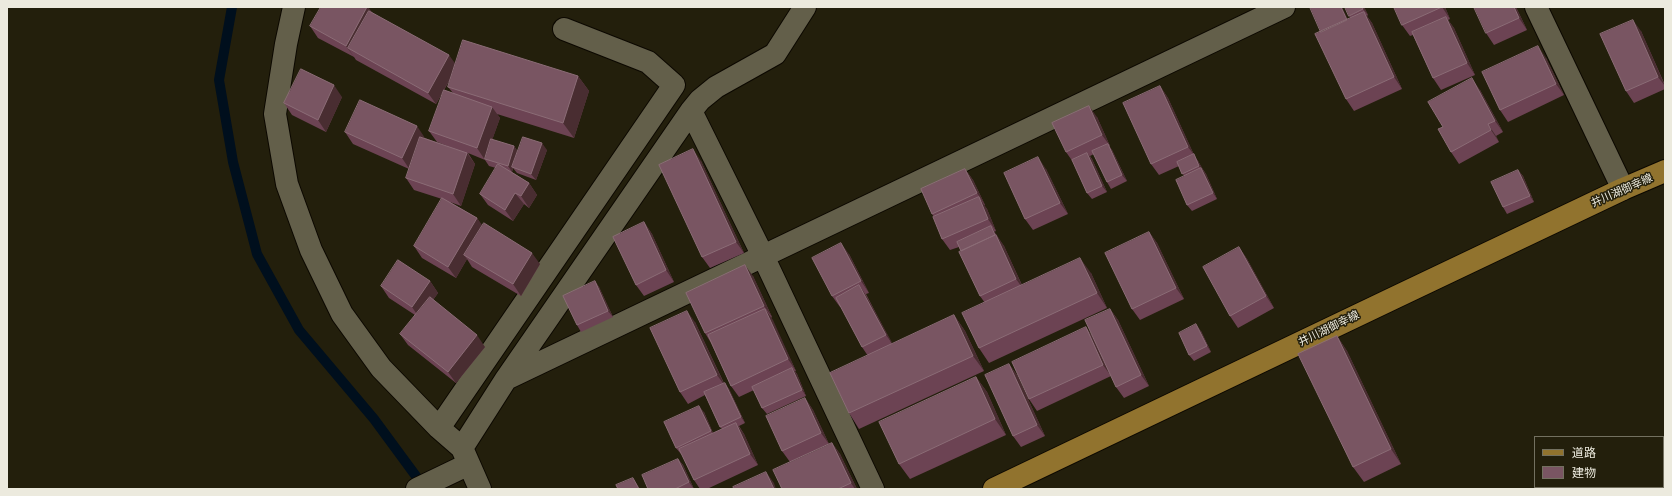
<!DOCTYPE html>
<meta charset="utf-8">
<style>
body{margin:0}
#map{position:relative;width:1672px;height:496px;overflow:hidden;background:#231f0c;font-family:"Times New Roman","Noto Sans JP",serif}
canvas{display:block}
.frame{position:absolute;inset:0;border:8px solid #eceade;pointer-events:none}
.legend{position:absolute;left:1534px;top:436px;width:130px;height:52px;box-sizing:border-box;background:#231f0c;border:1px solid #737060;margin:0;padding:5px 7px;list-style:none;font-size:12px;color:#eceade}
.legend li{display:flex;align-items:center;gap:8px;height:20px}
.legend b{width:20px;border:1px solid #737060}
</style>
<div id="map">
<canvas width="1672" height="496"></canvas>
<div class="frame"></div>
<ul class="legend">
<li><b style="height:5px;background:#91732e"></b>道路</li>
<li><b style="height:11px;background:#795562"></b>建物</li>
</ul>
</div>
<script>
const c = document.querySelector('canvas').getContext('2d');
c.lineJoin = 'round';
function strokePath(path, color, width, dash) { c.strokeStyle = color; c.lineWidth = width; c.lineCap = dash ? 'butt' : 'round'; c.setLineDash(dash || []); c.stroke(path); }
function paint(path, color) { c.fillStyle = color; c.fill(path, 'evenodd'); }
function label(font, color, halo, rows, align = 'center') {
  c.font = font + ' "Times New Roman","Noto Sans JP",serif'; c.lineWidth = 3; c.setLineDash([]); c.textBaseline = 'middle'; c.strokeStyle = halo; c.fillStyle = color; for (const [text, x, y, turn = 0] of rows) {
    c.save(); c.translate(x, y); c.rotate((+turn || 0) * Math.PI / 180); c.textAlign = isNaN(turn) ? turn : align; if (halo) c.strokeText(text, 0, 0); c.fillText(text, 0, 0); c.restore();
  }
}
const stream = new Path2D(`
 M232 7 219 80 233 162 257 254 299 330 374 419 424 487`);
const minor = new Path2D(`
 M294 7 286 44 275 114 287 184 311 250 342 314 381 368 439 428 462 448 480 489
 M1536 7 1623 189
 M691 111 763 256 873 489
 M506 379 1284 7
 M439 428 674 85 648 62 564 29
 M462 448 506 379 691 111 700 100 716 87 775 54 805 7
 M417 489 469 464`);
const primary = new Path2D(`
 M994 489 1396 297 1623 189 1665 171`);
const wall = new Path2D(`
 M1364 7 1368 15 1367 16 1372 23 1402 89 1354 111 1346 99 1348 19 1351 18 1349 16Z
 M1394 7H1445L1450 19 1448 20 1454 28 1475 75 1441 90 1433 78 1413 35 1410 36 1402 25Z
 M1516 7 1527 30 1494 45 1486 33Z
 M372 13 455 64 578 76 589 91 574 138 497 114 500 118 492 140 514 146 518 152 547 150 536 180 517 173 513 168 512 172 529 183 537 195 529 208 524 204 513 221 488 205 480 194 496 168 489 166 485 160 468 153 475 164 461 206 450 202 477 218 482 226 540 264 521 296 472 267 467 259 456 278 422 258 414 246 442 199 414 190 406 178 409 169 353 144 345 132 425 138 450 147 437 142 429 131 444 90 436 104 356 60 354 57 318 38 310 26ZM452 76 448 87 453 93 444 90Z
 M1641 31 1665 85V89L1634 103 1626 91Z
 M1546 58 1564 95 1508 122 1500 110Z
 M1160 86 1168 98 1195 157 1198 161 1202 168 1206 174 1217 199 1192 211 1187 205 1184 176 1179 166 1159 175 1151 164Z
 M1480 90 1503 132 1496 136 1499 142 1459 164 1451 152 1443 127Z
 M342 97 326 132 292 115 284 103Z
 M1097 117 1110 146H1109L1112 150 1127 181 1111 189 1107 182 1094 154 1090 156 1092 159 1107 192 1092 199 1087 193 1073 162 1066 152Z
 M701 161 744 253 710 268 702 257Z
 M965 169 973 180 985 205H984L987 209 996 231 994 232 998 238 1004 246 1022 285 1091 273 1107 308 989 363 979 348 985 303 980 296 959 247 950 250 942 239 934 217 932 214Z
 M1046 169 1068 214 1033 230 1025 219Z
 M1518 170 1523 176 1534 202 1507 214 1503 207Z
 M644 222 652 234 674 282 644 296 636 285Z
 M1149 232 1157 243 1184 299 1140 320 1132 309Z
 M1239 247 1247 259 1274 308 1238 328 1230 316Z
 M849 254 869 293 866 294 892 344 954 315 965 331 984 371 859 429 849 413 868 356 862 347 841 307H840L832 296Z
 M753 276 772 317 771 318 796 371H795L797 374 806 396 767 414 762 408 754 390 739 397 731 386 711 343 705 333Z
 M430 281 438 293 433 300 485 347 456 383 408 345 400 334 415 315 389 298 381 286Z
 M595 281 599 287 613 317 581 332 577 325Z
 M1110 309 1118 320 1149 386 1124 398 1116 387Z
 M695 322 724 383 729 389 745 423 739 426 744 434 758 465 707 489H700L694 480 681 453V454L676 448 704 412 713 433 722 429 720 427 705 395 688 404 680 392Z
 M1086 327 1094 339 1111 376 1037 411 1029 399Z
 M1201 331 1211 352 1194 361 1189 355Z
 M1337 336 1347 351 1401 464 1364 482 1353 467Z
 M1009 364 1017 375 1045 436 1021 447 1013 436Z
 M976 377 987 392 1006 435 910 479 899 464Z
 M805 398 813 410 829 444 790 462 782 451Z
 M832 443 840 454 857 489H782Z
 M678 459 683 465 694 489H648Z`);
const shadedWall = new Path2D(`
 M367 7H368L376 17 348 48 354 57 346 46Z
 M1341 7H1342L1353 30 1348 23Z
 M1362 7H1364L1368 15 1363 9Z
 M1442 7H1445L1450 19Z
 M1514 7H1516L1527 30 1519 18Z
 M1364 12 1372 23 1402 89 1394 77Z
 M1446 17 1454 28 1475 75 1467 63Z
 M1633 20 1641 31 1665 86 1658 77Z
 M1538 46 1546 58 1564 95 1556 84Z
 M449 55 457 66 436 104 428 93Z
 M578 76 589 91 574 138 563 123Z
 M1472 78 1480 90 1503 132 1495 121Z
 M334 85 342 97 326 132 318 120Z
 M1160 86 1168 98 1195 157 1198 161 1202 168 1206 174 1217 199 1213 193 1203 172 1199 166 1195 156 1188 147Z
 M1089 106 1097 117 1110 146 1102 135Z
 M492 107 500 118 485 160 477 148Z
 M1488 124 1496 136 1499 142 1491 130Z
 M417 126 425 138 410 170 402 158Z
 M542 143 547 150 536 180 531 174Z
 M1108 144 1112 150 1127 181 1122 175Z
 M514 146 518 152 512 167 513 168 512 172 508 166Z
 M693 149 701 161 744 253 736 242Z
 M467 153 475 164 461 206 453 194Z
 M1087 153 1092 159 1107 192 1102 186Z
 M1038 157 1046 169 1068 214 1060 203Z
 M965 169 973 180 985 205 977 193Z
 M1518 170 1523 176 1534 202 1530 196Z
 M529 183 537 195 529 208 521 196Z
 M515 193 524 204 513 221 505 210Z
 M979 197 987 209 996 231 988 219Z
 M477 218 485 229 464 255 467 259 456 278 448 267Z
 M644 222 652 234 674 282 666 270Z
 M991 226 1004 246 1024 290 1016 279Z
 M1149 232 1157 243 1184 299 1176 288Z
 M841 243 849 254 869 293 861 281Z
 M1239 247 1247 259 1274 308 1266 296Z
 M532 253 540 264 521 296 513 284Z
 M1080 258 1091 273 1107 308 1097 293Z
 M745 265 753 276 772 317 764 306Z
 M430 281 438 293 420 319 412 307Z
 M595 281 599 287 613 317 608 311Z
 M859 285 867 297 894 346 886 335Z
 M765 309 773 320 796 371 788 359Z
 M1110 309 1118 320 1149 386 1141 375Z
 M687 311 695 322 725 386 717 375Z
 M954 315 965 331 984 371 973 356Z
 M1196 324 1201 331 1211 352 1207 346Z
 M1086 327 1094 339 1111 376 1103 365Z
 M477 335 485 347 456 383 448 372Z
 M1337 336 1347 351 1401 464 1391 449Z
 M1009 364 1017 375 1045 436 1037 425Z
 M792 368 797 374 806 396 802 390Z
 M976 377 987 392 1006 435 995 419Z
 M725 383 729 389 745 423 741 417Z
 M805 398 813 410 829 444 821 433Z
 M699 406 704 412 715 438 711 431Z
 M736 423 744 434 758 465 750 454Z
 M832 443 840 454 857 489H855L851 483Z
 M678 459 683 465 694 489 689 482Z
 M766 472 774 483 776 489H774Z
 M633 478 637 484 640 489H639Z`);
const building = new Path2D(`
 M321 7H367L346 46 310 26Z
 M1310 7H1341L1347 20 1321 32Z
 M1345 7H1362L1363 9 1349 16Z
 M1394 7H1442L1402 25Z
 M1474 7H1514L1519 18 1486 33Z
 M369 11 449 55 428 93 348 48Z
 M1364 12 1394 77 1346 99 1315 34Z
 M1446 17 1467 63 1433 78 1412 32Z
 M1633 20 1658 77 1626 91 1600 34Z
 M463 40 578 76 563 123 448 87Z
 M1538 46 1556 84 1500 110 1482 72Z
 M301 69 334 85 318 120 284 103Z
 M1472 78 1495 121 1488 124 1491 130 1451 152 1438 129 1443 127 1428 102Z
 M1160 86 1188 147 1151 164 1123 103Z
 M444 90 492 107 477 148 429 131Z
 M360 100 417 126 402 158 345 132Z
 M1089 106 1102 135 1066 152 1052 123Z
 M420 137 467 153 453 194 406 178Z
 M523 137 542 143 531 174 512 167Z
 M491 139 514 146 508 166 485 159Z
 M1108 144 1122 175 1107 182 1092 151Z
 M693 149 736 242 702 257 659 165Z
 M1087 153 1102 186 1087 193 1072 160Z
 M1194 154 1199 166 1182 174 1177 162Z
 M1038 157 1060 203 1025 219 1004 173Z
 M498 164 529 183 521 196 515 193 505 210 480 194Z
 M1201 168 1213 193 1187 205 1176 180Z
 M965 169 977 193 932 214 921 189Z
 M1518 170 1530 196 1503 207 1491 182Z
 M979 197 988 219 942 239 933 217Z
 M442 198 477 218 448 267 414 246Z
 M644 222 666 270 636 285 613 237Z
 M484 223 532 253 513 284 464 255Z
 M991 226 995 235 961 251 957 242Z
 M1149 232 1176 288 1132 309 1105 253Z
 M996 235 1016 279 980 296 959 252Z
 M841 243 861 281 832 296 812 258Z
 M1239 247 1266 296 1230 316 1203 267Z
 M1080 258 1097 293 979 348 962 313Z
 M398 260 430 281 412 307 381 286Z
 M745 265 764 306 705 333 686 293Z
 M595 281 608 311 577 325 563 296Z
 M859 285 886 335 862 347 836 298Z
 M430 297 477 335 448 372 400 334Z
 M765 309 788 359 731 386 708 335Z
 M1110 309 1141 375 1116 387 1085 320Z
 M687 311 717 375 680 392 650 328Z
 M954 315 973 356 849 413 830 373Z
 M1196 324 1207 346 1189 355 1179 333Z
 M1086 327 1103 365 1029 399 1012 362Z
 M1337 336 1391 449 1353 467 1298 354Z
 M1009 364 1037 425 1013 436 985 375Z
 M792 368 802 390 762 408 752 387Z
 M976 377 995 419 899 464 879 422Z
 M725 383 741 417 720 427 704 392Z
 M805 398 821 433 782 451 766 416Z
 M699 406 711 431 676 448 664 422Z
 M736 423 750 454 694 480 679 449Z
 M832 443 851 483 838 489H782L773 470Z
 M678 459 689 482 675 489H648L642 475Z
 M766 472 774 489H734L733 487Z
 M633 478 639 489H618L616 485Z`);
const streetNames = [
 ["井川湖御幸線",1622,191,-24],
 ["井川湖御幸線",1329,329,-26]
];
strokePath(stream, '#000f1d', 10);
strokePath(minor, '#0c0800', 24);
strokePath(primary, '#0c0800', 24);
strokePath(minor, '#635f4a', 22);
strokePath(primary, '#91732e', 22);
paint(wall, '#6c4353');
paint(shadedWall, '#492d31');
paint(building, '#795562');
strokePath(building, '#8b6c76', 1);
label('11px', '#eceade', '#231f0c', streetNames);
</script>
